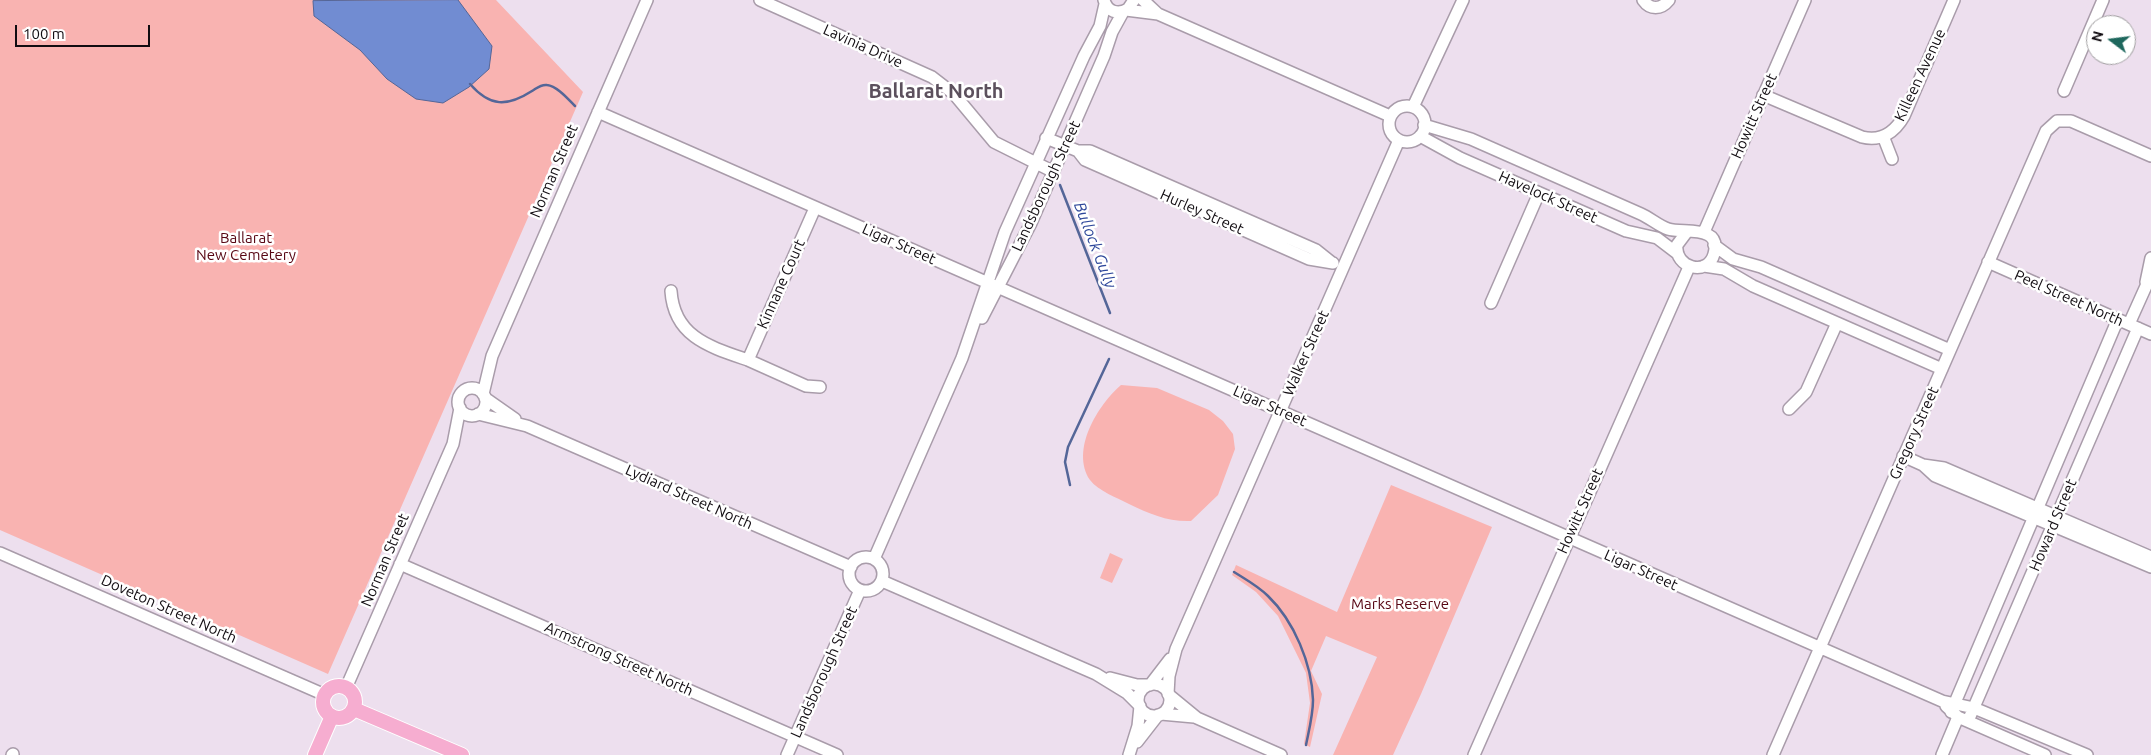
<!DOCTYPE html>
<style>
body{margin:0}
#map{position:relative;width:2151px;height:755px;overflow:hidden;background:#eddfee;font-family:Ubuntu,sans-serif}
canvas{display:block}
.north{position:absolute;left:2086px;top:15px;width:50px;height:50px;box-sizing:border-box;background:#fff;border:1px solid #a09ea0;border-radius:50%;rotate:285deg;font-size:14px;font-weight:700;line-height:20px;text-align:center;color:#110c11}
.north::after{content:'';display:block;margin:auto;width:18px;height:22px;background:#1e675d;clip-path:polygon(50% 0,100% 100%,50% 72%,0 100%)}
.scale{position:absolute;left:15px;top:25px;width:135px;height:22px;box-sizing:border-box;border:2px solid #110c11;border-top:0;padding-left:6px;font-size:15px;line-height:18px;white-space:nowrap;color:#110c11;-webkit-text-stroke:4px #fff;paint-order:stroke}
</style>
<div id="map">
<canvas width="2151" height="755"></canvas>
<div class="north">N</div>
<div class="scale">100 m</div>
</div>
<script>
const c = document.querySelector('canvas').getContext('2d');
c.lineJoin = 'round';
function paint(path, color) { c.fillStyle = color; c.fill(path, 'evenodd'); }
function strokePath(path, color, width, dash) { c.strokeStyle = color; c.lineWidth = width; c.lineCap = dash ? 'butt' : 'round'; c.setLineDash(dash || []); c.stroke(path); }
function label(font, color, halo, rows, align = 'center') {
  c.font = font + ' Ubuntu,sans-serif'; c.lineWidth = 5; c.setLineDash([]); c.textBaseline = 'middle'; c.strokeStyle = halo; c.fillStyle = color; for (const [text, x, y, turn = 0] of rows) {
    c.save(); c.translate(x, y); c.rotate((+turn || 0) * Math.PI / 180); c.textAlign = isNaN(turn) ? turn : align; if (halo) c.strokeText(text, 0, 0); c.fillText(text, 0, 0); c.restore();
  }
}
const green = new Path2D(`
 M0 0H496L583 92 328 674 0 530Z
 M1121 385 1157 388 1209 410 1223 421 1233 434 1235 449 1218 495 1191 521C1168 522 1150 514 1129 504 1118 498 1098 491 1090 480 1070 450 1098 405 1121 385Z
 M1391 485 1492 527 1421 694 1393 755H1333L1377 657 1326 636 1311 671 1322 694 1310 747 1304 744 1310 703 1306 673 1278 616 1256 592 1232 575 1236 565 1337 612Z
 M1110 553 1123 559 1112 583 1100 578Z`);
const water = new Path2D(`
 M458 0 492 46 489 69 469 87 443 103 416 99 387 79 360 50 314 16 313 1Z`);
const stream = new Path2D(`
 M470 84C490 107 507 107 532 91 537 88 541 84 547 85 557 86 568 99 575 106
 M1060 185 1110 313
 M1070 485 1065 462 1068 447 1109 359
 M1234 572C1245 579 1258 586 1268 596 1294 621 1312 664 1313 700 1313 715 1309 730 1306 745`);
const minor = new Path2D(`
 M760 0 932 77 954 94 994 142 1054 172
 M1104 0C1107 12 1118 15 1128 9L1134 0
 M1143 0 1158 14
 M1643 0C1650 10 1661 10 1669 0
 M1126 10 1158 14 1390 116
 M2064 91 2103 0
 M1763 95 1862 137C1881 142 1895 132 1904 116L1954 0
 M1389 124a18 18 0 1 1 36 0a18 18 0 1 1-36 0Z
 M1413 107 1463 0
 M598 112 1942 701 1974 708 2087 755
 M1424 125 1471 139 1641 214C1650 218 1659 226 1668 229 1683 234 1722 224 1714 254 1708 277 1674 268 1677 245L1686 233
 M1420 136 1460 158 1626 231 1657 238 1678 254
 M1883 136 1892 159
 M1046 138 1078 151H1090L1316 250 1331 262
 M1078 151 1085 160 1309 259 1333 263
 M1704 232 1805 0
 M1714 245 1733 259 1761 267 1950 350
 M1988 262 2151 334
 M1704 266 1724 269 1753 286 1942 369
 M2146 282 2151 258
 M671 291C674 337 710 347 748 360L815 208
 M1491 303 1539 193
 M982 318 1031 223 1104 56 1112 32 1123 12
 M2129 324 2151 275
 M748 360 806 386 820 387
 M458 402a14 14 0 1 1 28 0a14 14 0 1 1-28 0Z
 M483 394 492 356 647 0
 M485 398 515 419
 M1789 409 1806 392 1837 323
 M478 414 527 426 851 567
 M1903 456 1923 465 1944 468 2151 557
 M1923 465 1935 476 2151 567
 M0 553 325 695
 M849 574a17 17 0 1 1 34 0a17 17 0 1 1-34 0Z
 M874 559 962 358 1005 232 1084 56 1100 26 1105 4
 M400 564 837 755
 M882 581 1096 674 1127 693 1139 705
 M1110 678 1137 685H1149
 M1138 700a16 16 0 1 1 32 0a16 16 0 1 1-32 0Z
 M1150 685 1170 659
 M346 688 453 444 460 408
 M1168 694 1169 676 1176 649 1399 140
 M1169 695 1197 718 1281 755
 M1946 706 1958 717 2045 755
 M1951 712 2118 319
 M1161 714 1194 717
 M1968 721 2138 328
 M1137 742 1158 715
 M12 755 13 754
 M787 755 860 590
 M1129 755 1138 726 1140 706
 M1474 755 1689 267
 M1773 755 2046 131 2057 121H2071L2151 156
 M1942 755 1958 717`);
const major = new Path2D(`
 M323 702a16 16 0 1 1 32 0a16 16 0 1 1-32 0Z
 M354 709 462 755
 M315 755 332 716`);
const streetNames = [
 ["Lavinia Drive",863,46,24],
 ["Killeen Avenue",1920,75,-65],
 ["Howitt Street",1754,116,-66],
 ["Norman Street",554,171,-67],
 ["Landsborough Street",1046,186,-65],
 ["Havelock Street",1548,197,24],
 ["Hurley Street",1202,212,24],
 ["Ligar Street",899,244,24],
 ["Kinnane Court",781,284,-66],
 ["Peel Street North",2069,298,24],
 ["Walker Street",1306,353,-66],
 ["Ligar Street",1270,406,24],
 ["Gregory Street",1914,433,-66],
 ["Lydiard Street North",689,497,24],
 ["Howitt Street",1580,511,-66],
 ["Howard Street",2053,525,-67],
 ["Norman Street",385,560,-67],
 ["Ligar Street",1641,570,24],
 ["Doveton Street North",169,609,24],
 ["Armstrong Street North",619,659,24],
 ["Landsborough Street",824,672,-66]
];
const parkNames = [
 ["Ballarat",246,238],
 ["New Cemetery",246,255],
 ["Marks Reserve",1400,604]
];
const waterNames = [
 ["Bullock Gully",1095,245,69]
];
const districtNames = [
 ["Ballarat North",936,91]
];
paint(green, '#f9b3b1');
paint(water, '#718cd2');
strokePath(water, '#546698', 1);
strokePath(stream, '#546698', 2.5);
strokePath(minor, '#a99caa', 14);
strokePath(major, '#fff', 16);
strokePath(minor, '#fff', 11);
strokePath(major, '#f6add0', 14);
label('15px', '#110c11', '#fff', streetNames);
label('15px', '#570613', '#fff', parkNames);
label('italic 16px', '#2f489b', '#fff', waterNames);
label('bold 20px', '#5c505d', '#fff', districtNames);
</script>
